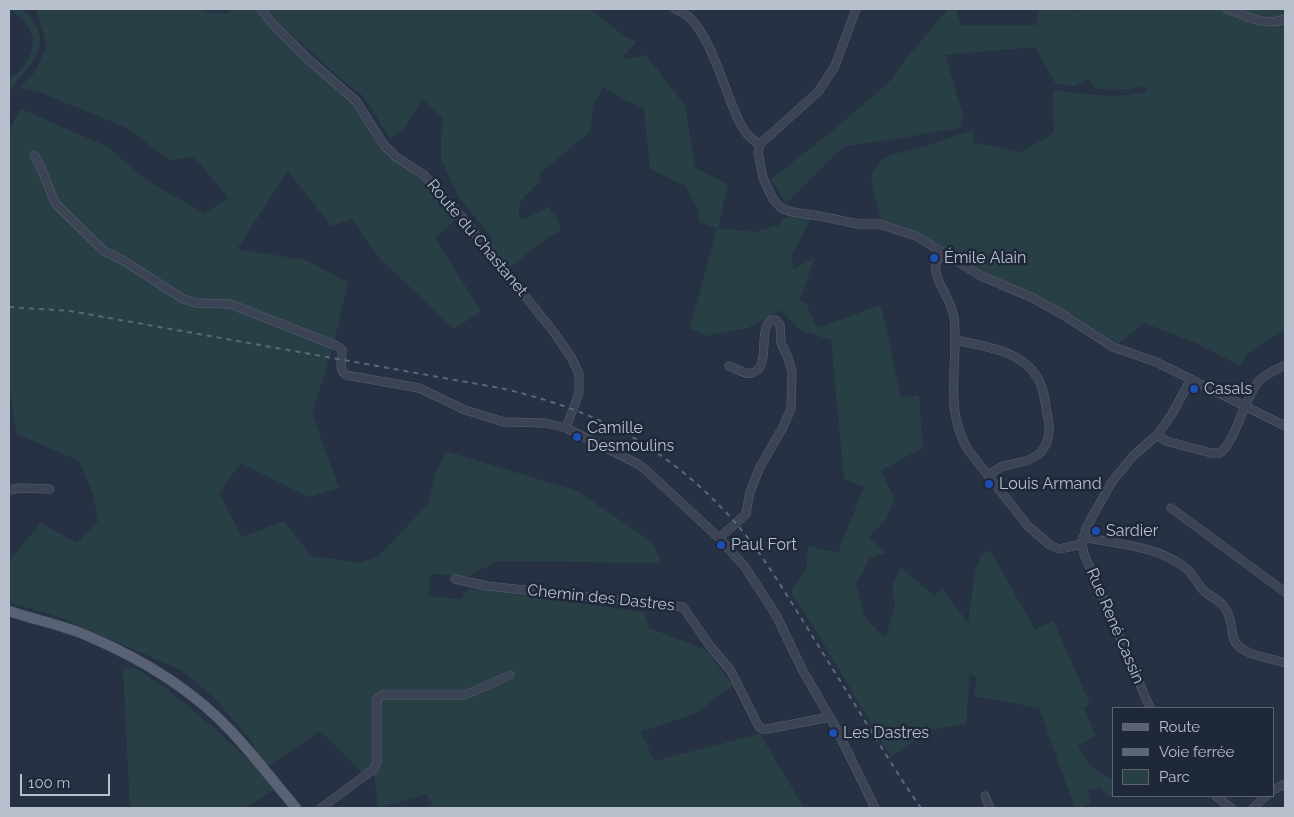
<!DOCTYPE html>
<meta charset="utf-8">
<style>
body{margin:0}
#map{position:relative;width:1294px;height:817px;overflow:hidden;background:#263144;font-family:Raleway,sans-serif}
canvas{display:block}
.frame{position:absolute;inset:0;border:10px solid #b8bfcd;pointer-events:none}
.legend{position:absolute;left:1112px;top:707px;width:162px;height:90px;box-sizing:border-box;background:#1f2839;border:1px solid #5c6474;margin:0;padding:6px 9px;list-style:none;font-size:15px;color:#b8bfcd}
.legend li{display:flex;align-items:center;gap:10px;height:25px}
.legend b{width:25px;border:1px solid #5c6474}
.scale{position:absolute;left:20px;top:774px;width:90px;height:22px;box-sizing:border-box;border:2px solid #b8bfcd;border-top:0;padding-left:6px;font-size:15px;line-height:18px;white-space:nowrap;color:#b8bfcd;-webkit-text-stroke:4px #1f2839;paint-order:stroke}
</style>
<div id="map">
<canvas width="1294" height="817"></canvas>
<div class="frame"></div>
<ul class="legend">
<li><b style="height:6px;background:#596274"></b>Route</li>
<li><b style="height:6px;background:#5d677b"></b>Voie ferrée</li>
<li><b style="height:14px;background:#284045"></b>Parc</li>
</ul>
<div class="scale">100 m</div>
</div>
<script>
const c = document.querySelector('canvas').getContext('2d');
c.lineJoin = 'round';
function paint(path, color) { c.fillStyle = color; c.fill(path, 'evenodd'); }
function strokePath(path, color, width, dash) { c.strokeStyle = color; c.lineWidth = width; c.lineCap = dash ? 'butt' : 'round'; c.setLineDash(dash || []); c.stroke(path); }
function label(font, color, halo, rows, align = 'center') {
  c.font = font + ' Raleway,sans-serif'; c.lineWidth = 5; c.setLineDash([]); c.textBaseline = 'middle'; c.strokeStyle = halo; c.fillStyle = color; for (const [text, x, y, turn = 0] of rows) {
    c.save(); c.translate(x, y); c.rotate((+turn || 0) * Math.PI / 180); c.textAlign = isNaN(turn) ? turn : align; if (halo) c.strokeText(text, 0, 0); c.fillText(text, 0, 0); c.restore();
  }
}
const green = new Path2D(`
 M9 9C23 9 26 11 34 23 54 53 20 71 9 94V79C26 69 39 47 29 28 24 19 15 14 9 9Z
 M33 9H204L206 12 226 14 233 9H258L348 96 383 146 425 180 459 217 435 238 481 311 454 329 378 257 352 219 331 226 288 171 237 249 305 260 348 282 333 347 312 413 339 488 309 497 241 463 219 493 242 537 284 521 311 556 359 563 378 557 429 503 434 476 446 451 577 491 652 542 662 563 498 561 468 576 431 574 428 596 461 599 469 588 644 612 649 628 706 650 733 685 698 712 641 732 654 761 760 734 804 808H434L427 794 378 808 373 765 363 773 320 731 270 765 260 773 274 790 245 808H130L123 668H135L167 689 220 733 249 761 254 744 214 698 183 671 59 617 9 602V561L41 523 77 543 98 521 93 494 79 461 17 434 11 396 9 395V131L21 109 108 147 146 180 204 213 229 198 194 157 170 160 125 127 39 92 19 88 35 72 47 45 36 10Z
 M268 9H590C606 20 618 35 637 42L623 56 626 59 646 55 685 106 695 168 728 184 718 228 755 232 779 225 783 218 812 217 792 255 793 269 815 258 799 301H805L817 328 881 305 901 397 919 396 923 448 881 470 894 498 886 520 869 537 885 553 870 558 856 584 865 618 885 638 895 607 892 587 901 567 934 596 942 589 968 623 975 572 981 555 990 550 1035 630 1053 620 1090 704 1084 708 1096 736 1078 745C1085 760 1095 774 1113 779V796H1117L1110 797 1100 788 1088 790 1090 803 1082 808H1075L1039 708 974 696 977 678 970 673 966 723 928 731 891 757 818 634 791 592 806 569 808 546 838 553 864 487 844 479 831 340 802 331 780 310 748 328 706 336 690 328 717 228 699 222V210L685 186 650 169 644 108 627 101 603 87 593 106 591 131 539 174 541 180 521 200 518 216 522 220 552 206 549 211 555 213 561 230 543 241 510 268 487 241 491 237 458 196 441 159 442 117 422 99 404 129 390 138 363 96 343 81 277 21Z
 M948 9H956L961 25H1037L1039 9H1075L1076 11 1081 9H1285V329L1247 354 1240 366 1196 343 1144 323 1118 344 1073 315 1034 295 976 270 907 228 881 220 871 180 873 171 882 160 891 155 932 144 974 130 973 142 1021 152 1054 133 1053 90C1084 94 1117 100 1147 91L1145 86C1128 91 1114 90 1095 88L1088 78 1075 86 1056 84 1035 47 945 55 963 115 960 128 889 140 844 146 786 204 771 179 835 129 891 80 909 55Z`);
const minor = new Path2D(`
 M261 9 273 24 308 59 356 101 384 145 396 157 424 175 461 216 553 331 571 357 579 374V393L566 428
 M675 9C679 11 684 13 688 16 708 33 723 83 733 107 739 122 745 137 760 144
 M1227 9C1247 16 1265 27 1285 19
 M760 144 758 152 763 178 773 199 781 208 792 212 820 216 858 224H879L916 236 979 275 1033 298 1065 316 1113 347 1156 362 1285 426
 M760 144 818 92 835 66 856 9
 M34 155 41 168 55 203 104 251 124 261 183 299 196 303 230 304 337 346 342 350C343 360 337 368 346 375L419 388 465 410 504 422 546 423 566 428 638 464 647 471 719 538 745 567 776 615 803 671 836 728 875 808
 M942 254C940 257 937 260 936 264 932 278 953 302 954 318 959 364 943 408 968 450L1028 526 1050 545 1059 549 1082 544
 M955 340C984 346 1020 350 1037 377 1044 387 1045 402 1047 414 1051 428 1050 442 1040 453 1029 463 1017 462 1004 466 998 468 993 472 988 476
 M1157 435 1166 441 1211 453H1220C1236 441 1244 398 1259 381 1265 374 1277 370 1285 365
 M9 490 20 488 50 489
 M1171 508 1285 592
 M1083 537C1118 544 1160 546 1188 570 1194 576 1198 585 1204 591 1211 597 1220 601 1225 608 1231 616 1231 627 1233 637 1238 656 1270 657 1285 663
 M719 538 746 514 750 492 760 467 783 427 791 409 792 372 788 358 781 343 780 325 776 320H771C757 331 772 367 752 373 745 375 735 368 729 366
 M455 579 487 586 683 607 710 646 731 671 758 725 762 729H767L830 717
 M1150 708 1084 554 1082 544 1086 528 1111 483 1133 456 1157 435 1172 414 1191 379
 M1273 790 1285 784
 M985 796 990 808
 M1216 796 1231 808
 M321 808 374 769 377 761V699L383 695H465L510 675
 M1253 808 1266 796`);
const major = new Path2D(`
 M9 611C35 620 63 625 88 636 142 659 193 690 232 732 255 757 275 783 296 808`);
const rail = new Path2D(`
 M9 307 70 311 500 388C596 410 666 446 733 520 758 548 778 581 798 613 822 652 846 690 870 729 887 756 903 783 921 808`);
const markers = [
 [934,258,5,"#1a4fb4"],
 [1194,389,5,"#1a4fb4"],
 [577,437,5,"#1a4fb4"],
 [989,484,5,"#1a4fb4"],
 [1096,531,5,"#1a4fb4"],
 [721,545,5,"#1a4fb4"],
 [833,733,5,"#1a4fb4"]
];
const streetNames = [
 ["Route du Chastanet",477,238,50],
 ["Chemin des Dastres",601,598,6],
 ["Rue René Cassin",1115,626,67]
];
const poiNames = [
 ["Émile Alain",944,258],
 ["Casals",1204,389],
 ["Camille",587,428],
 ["Desmoulins",587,446],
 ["Louis Armand",999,484],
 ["Sardier",1106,531],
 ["Paul Fort",731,545],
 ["Les Dastres",843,733]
];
paint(green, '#284045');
strokePath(minor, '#596171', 9);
strokePath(major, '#444c5d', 11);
strokePath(minor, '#3b4354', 8);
strokePath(major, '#596274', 10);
strokePath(rail, '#5d677b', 2, [5, 5]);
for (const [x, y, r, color] of markers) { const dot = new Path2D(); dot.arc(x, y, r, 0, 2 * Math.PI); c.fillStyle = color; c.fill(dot); strokePath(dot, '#1f2839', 2); }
label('16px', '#b8bfcd', '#1f2839', streetNames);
label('16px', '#b8bfcd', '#1f2839', poiNames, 'left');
</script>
